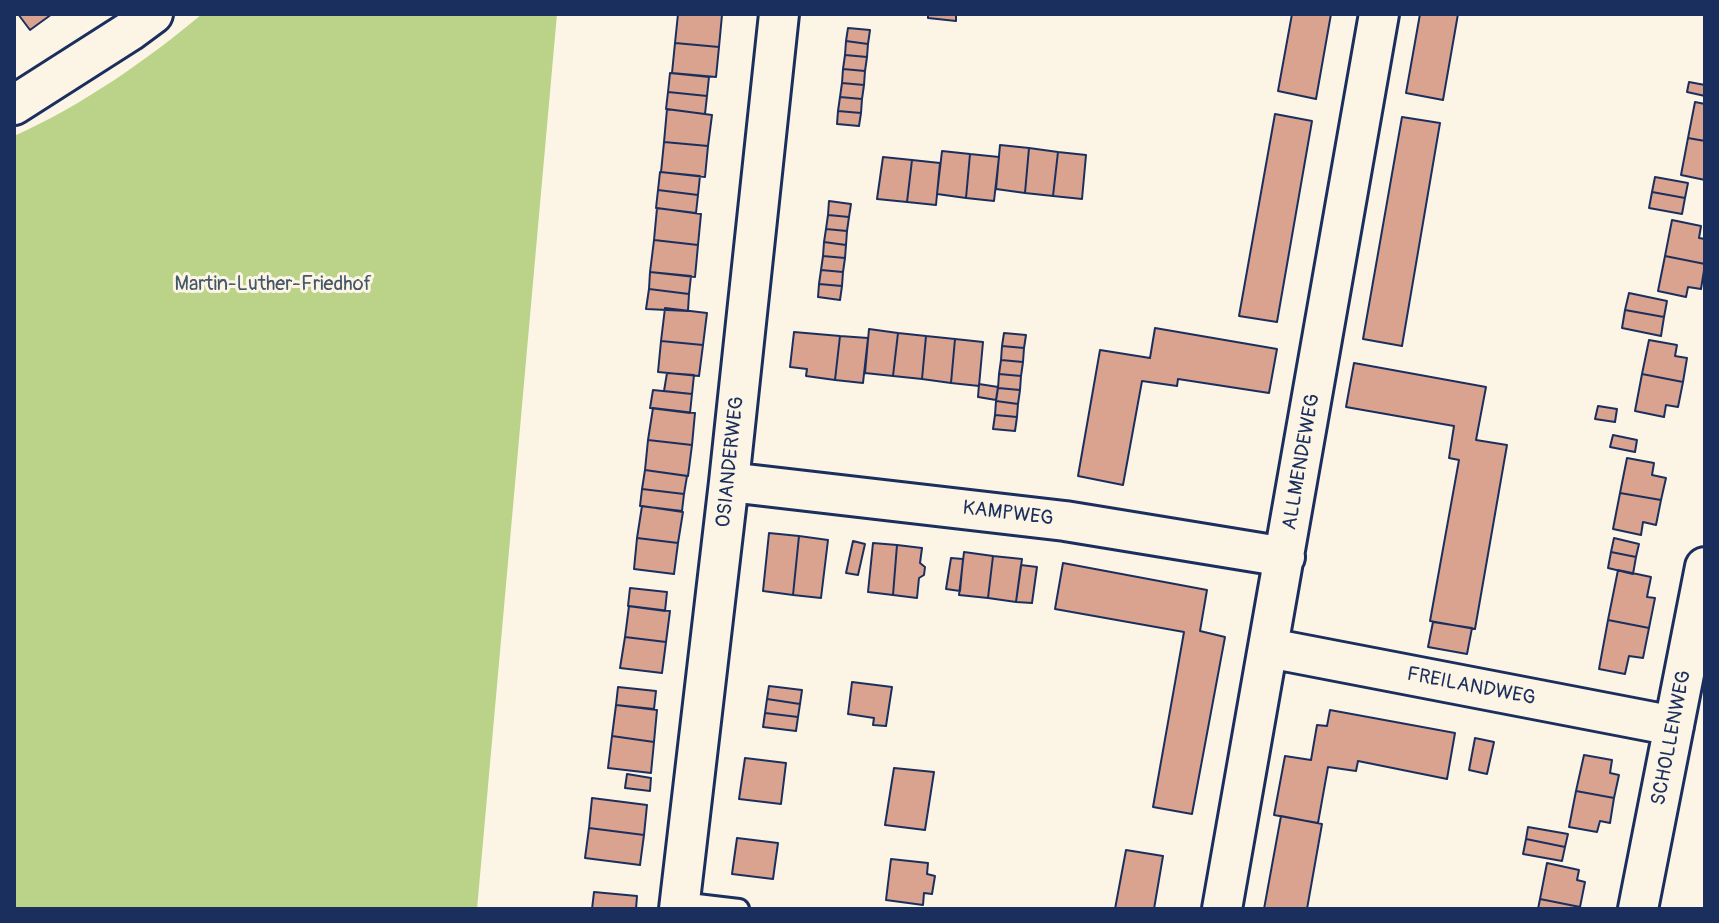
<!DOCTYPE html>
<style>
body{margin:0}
#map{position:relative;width:1719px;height:923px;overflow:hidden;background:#fcf5e5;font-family:Pangolin,sans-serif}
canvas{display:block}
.frame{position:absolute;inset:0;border:16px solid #1b2f5e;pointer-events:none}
</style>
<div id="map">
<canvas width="1719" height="923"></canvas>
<div class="frame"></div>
</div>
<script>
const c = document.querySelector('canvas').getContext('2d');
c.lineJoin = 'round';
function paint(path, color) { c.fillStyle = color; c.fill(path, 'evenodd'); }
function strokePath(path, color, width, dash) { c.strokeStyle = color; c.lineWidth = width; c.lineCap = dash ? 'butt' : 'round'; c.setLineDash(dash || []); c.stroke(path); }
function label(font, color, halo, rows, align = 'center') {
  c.font = font + ' Pangolin,sans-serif'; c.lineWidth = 6; c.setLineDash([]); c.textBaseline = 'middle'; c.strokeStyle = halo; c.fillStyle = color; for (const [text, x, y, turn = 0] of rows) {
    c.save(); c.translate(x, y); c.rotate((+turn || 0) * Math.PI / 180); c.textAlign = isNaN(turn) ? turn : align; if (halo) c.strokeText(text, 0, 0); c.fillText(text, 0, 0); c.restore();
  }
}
const green = new Path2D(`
 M202 14H557L477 909H14V136C81 106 146 61 202 14Z`);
const building = new Path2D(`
 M18 14H52L30 30Z
 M678 14 722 15 719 47 675 43Z
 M928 14H956V21L928 18Z
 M1292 14H1331L1316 99 1278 91Z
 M1420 14H1458L1443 100 1406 93Z
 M848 28 870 30 868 44 846 41Z
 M846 41 868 44 867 57 845 55Z
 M675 43 719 47 716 77 672 73Z
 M845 55 867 57 865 71 843 69Z
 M843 69 865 71 864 85 842 83Z
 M670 73 709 77 707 96 668 92Z
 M1689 82 1705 85V96L1687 92Z
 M842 83 864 85 862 99 840 97Z
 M668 92 707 96 705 114 666 109Z
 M840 97 862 99 861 113 838 111Z
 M1695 102 1705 104V141L1688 138Z
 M667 109 712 115 708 146 664 142Z
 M838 111 861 113 859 126 837 124Z
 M1275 114 1312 121 1277 322 1239 316Z
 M1402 117 1440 123 1402 346 1363 339Z
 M1688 138 1705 141V180L1681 175Z
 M664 142 708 146 705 177 661 172Z
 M1000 145 1029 148 1025 193 996 189Z
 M1029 148 1058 152 1053 196 1025 193Z
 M942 151 970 154 966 198 937 194Z
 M1058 152 1086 155 1082 199 1053 196Z
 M970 154 999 157 994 201 966 198Z
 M883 157 912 160 907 202 877 199Z
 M912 160 940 163 936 205 907 202Z
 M660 172 700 176 698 195 658 190Z
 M1655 177 1688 183 1685 198 1652 192Z
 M658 190 698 195 696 213 656 208Z
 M1652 192 1685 198 1682 214 1649 208Z
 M829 201 851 204 849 217 828 215Z
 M657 208 701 214 698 245 654 240Z
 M828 215 849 217 847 231 826 229Z
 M1672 220 1701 226 1699 238 1705 239V264L1665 256Z
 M826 229 847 231 846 245 824 242Z
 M654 240 698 245 695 277 650 272Z
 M824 242 846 245 845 258 823 256Z
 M823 256 845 258 843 272 821 270Z
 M1665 256 1705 264 1701 289 1688 287 1686 297 1658 291Z
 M821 270 843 272 842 286 819 284Z
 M650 272 691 276 689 294 649 289Z
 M819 284 842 286 840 300 818 297Z
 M649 289 689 294 688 311 646 309Z
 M1629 293 1667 301 1664 317 1625 310Z
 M665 308 707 313 703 345 661 341Z
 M1625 310 1664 317 1661 336 1622 328Z
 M1155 328 1277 349 1269 393 1178 379 1177 386 1142 381 1123 485 1078 476 1100 350 1150 358Z
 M869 329 898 333 893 376 865 373Z
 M794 332 840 336 835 380 806 376 807 369 790 367Z
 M898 333 926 336 922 379 893 376Z
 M1004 333 1026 335 1024 348 1002 346Z
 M840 336 868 338 863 383 835 380Z
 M926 336 955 339 951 383 922 379Z
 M955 339 983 342 979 386 951 383Z
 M1649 340 1677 345 1675 356 1687 358 1683 382 1642 374Z
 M661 341 703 345 699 376 658 372Z
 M1002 346 1024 348 1023 362 1001 360Z
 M1001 360 1023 362 1021 376 999 374Z
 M1354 363 1486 387 1476 440 1507 445 1475 629 1430 621 1459 460 1449 458 1454 426 1346 407Z
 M667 373 694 375 692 394 664 391Z
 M999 374 1021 376 1020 390 998 388Z
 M1642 374 1683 382 1678 407 1666 405 1664 417 1635 411Z
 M979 384 998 387 996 400 978 397Z
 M998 388 1020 390 1018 404 996 401Z
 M653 390 692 394 690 413 650 408Z
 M996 401 1018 404 1017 417 995 415Z
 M1598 406 1617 409 1615 422 1595 419Z
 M653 408 695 413 692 445 648 440Z
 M995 415 1017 417 1015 431 993 429Z
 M1613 435 1637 440 1635 452 1610 447Z
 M648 440 692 445 688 476 645 470Z
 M1627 458 1654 463 1652 475 1666 478 1661 500 1620 493Z
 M645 470 687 476 684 494 642 489Z
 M642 489 684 494 682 511 640 506Z
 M1620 493 1661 500 1656 525 1643 522 1641 535 1613 529Z
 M642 506 683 512 678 543 637 538Z
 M769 533 799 536 793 595 763 591Z
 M799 536 828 540 821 598 793 595Z
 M637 538 678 543 674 574 634 569Z
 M1614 538 1639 544 1636 557 1611 552Z
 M853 541 865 544 858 575 846 573Z
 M873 543 897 545 893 595 868 592Z
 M897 545 922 548 920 563 925 567 924 575 919 578 917 598 893 595Z
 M964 552 993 556 988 598 959 595Z
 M1611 552 1636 557 1633 574 1608 568Z
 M993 556 1022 559 1016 602 988 598Z
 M951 558 963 559 960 591 946 589Z
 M1063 563 1207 590 1200 631 1225 637 1192 814 1153 807 1184 632 1055 609Z
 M1021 565 1037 567 1032 603 1016 602Z
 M1618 570 1651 577 1647 597 1655 598 1649 628 1608 620Z
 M630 588 667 592 665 611 628 606Z
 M629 606 670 611 666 642 625 637Z
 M1608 620 1649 628 1643 658 1629 656 1625 674 1599 669Z
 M1433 622 1472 628 1467 654 1428 647Z
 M625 637 666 642 662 673 620 668Z
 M852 682 892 687 886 726 873 725 874 718 848 714Z
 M769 686 802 690 800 704 767 699Z
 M618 687 656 691 654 709 616 705Z
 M767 699 800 704 798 717 765 713Z
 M616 705 657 710 654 742 612 736Z
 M1330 710 1455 733 1447 779 1358 761 1356 771 1328 767 1318 823 1274 815 1285 756 1311 760 1317 725 1327 726Z
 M765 713 798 717 796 731 763 727Z
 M612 736 654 742 651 773 608 768Z
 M1475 738 1494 742 1487 774 1469 770Z
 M1584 755 1612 760 1610 773 1619 775 1614 798 1576 791Z
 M745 758 786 763 781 804 739 799Z
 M894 768 934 772 925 830 885 825Z
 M627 774 651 778 650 791 625 788Z
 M1576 791 1614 798 1610 823 1600 821 1597 832 1569 827Z
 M592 798 647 805 644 835 589 828Z
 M1281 816 1322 824 1307 909H1264Z
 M1528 827 1568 834 1565 847 1526 839Z
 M589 828 644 835 640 865 585 858Z
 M737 838 778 843 773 879 732 874Z
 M1526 839 1565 847 1562 861 1523 854Z
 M1126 850 1163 856 1154 909H1115Z
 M891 859 928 863 927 874 935 876 932 894 924 893 923 905 886 900Z
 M1547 863 1579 870 1577 880 1585 882 1580 907 1540 899Z
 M594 892 637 896 636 909H592Z
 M1540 899 1580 907V909H1538Z`);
const service = new Path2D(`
 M680 902 739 909`);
const minor = new Path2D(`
 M14 105 130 31 153 14
 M729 482 1065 521 1285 557
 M1269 648 1674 726
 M679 909 729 482 779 14
 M1222 909 1379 14
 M1638 909 1705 567`);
const parkNames = [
 ["Martin-Luther-Friedhof",273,285]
];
const streetNames = [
 ["OSIANDERWEG",731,462,-84],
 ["ALLMENDEWEG",1302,462,-80],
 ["KAMPWEG",1008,514,7],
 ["FREILANDWEG",1471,687,11],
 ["SCHOLLENWEG",1672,738,-79]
];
paint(green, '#bbd389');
paint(building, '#d9a38f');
strokePath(building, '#1b2f5e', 2);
strokePath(service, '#1b2f5e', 24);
strokePath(minor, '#1b2f5e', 44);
strokePath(service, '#fcf5e5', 18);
strokePath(minor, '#fcf5e5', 38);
label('20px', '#435869', '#fcf5e5', parkNames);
label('20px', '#1b2f5e', '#fcf5e5', streetNames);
</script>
